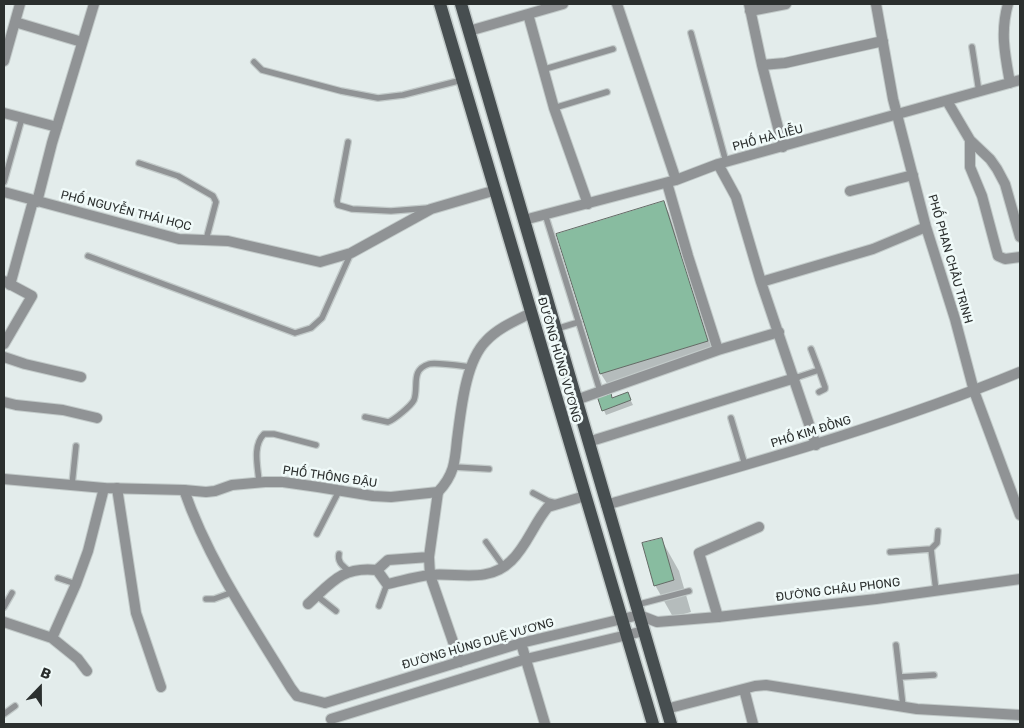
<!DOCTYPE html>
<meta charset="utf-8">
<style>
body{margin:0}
#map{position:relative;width:1024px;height:728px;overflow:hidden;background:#e3eceb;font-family:Rubik,sans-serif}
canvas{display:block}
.frame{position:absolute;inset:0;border:5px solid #2b2f2e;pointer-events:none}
.north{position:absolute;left:15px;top:663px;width:50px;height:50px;-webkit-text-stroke:4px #f0faf9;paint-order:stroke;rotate:22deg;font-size:14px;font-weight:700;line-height:20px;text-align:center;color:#2b2f2e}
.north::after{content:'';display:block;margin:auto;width:18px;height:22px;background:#2b2f2e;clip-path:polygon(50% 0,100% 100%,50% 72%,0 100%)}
</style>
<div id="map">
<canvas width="1024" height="728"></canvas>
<div class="frame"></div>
<div class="north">B</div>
</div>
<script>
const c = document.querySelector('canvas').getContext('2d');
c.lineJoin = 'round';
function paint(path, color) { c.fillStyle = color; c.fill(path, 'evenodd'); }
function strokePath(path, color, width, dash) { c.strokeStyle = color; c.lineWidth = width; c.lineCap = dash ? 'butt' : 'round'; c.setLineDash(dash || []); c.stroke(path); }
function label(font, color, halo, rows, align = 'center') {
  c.font = font + ' Rubik,sans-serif'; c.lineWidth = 5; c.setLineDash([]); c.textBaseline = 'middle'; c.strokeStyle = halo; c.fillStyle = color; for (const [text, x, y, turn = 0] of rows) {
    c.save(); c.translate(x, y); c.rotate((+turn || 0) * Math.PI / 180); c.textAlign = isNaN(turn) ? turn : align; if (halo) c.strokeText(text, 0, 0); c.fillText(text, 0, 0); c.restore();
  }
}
const shadow = new Path2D(`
 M663 202 669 213 713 352 608 385 601 374Z
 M607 396 613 400 630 399 633 405 606 415 598 397Z
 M661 539 679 571 691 612 673 617 655 585Z`);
const building = new Path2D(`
 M664 201 708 341 600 374 556 234Z
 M606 392 607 395 611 393 612 398 628 392 631 400 602 411 597 396Z
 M662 538 674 580 654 586 642 543Z`);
const service = new Path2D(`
 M691 33 726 162
 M972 47 979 92
 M254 62 262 70 341 91 378 98 403 95 462 80
 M545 69 613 49
 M554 108 607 92
 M348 142 337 201 338 205 352 209 391 211 429 208
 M139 163 178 176 213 196 216 202 206 240
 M4 182 22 118
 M545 214 600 391
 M88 256 295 333 311 328 322 318 351 253
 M556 329 579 322
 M811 349 819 370
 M795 378 819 370 825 387V389L819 392
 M365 417 388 422C394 420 411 406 414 400 419 386 410 370 429 364 435 362 462 366 471 367
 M731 418 745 465
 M454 467 489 469
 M259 482C258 467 252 446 264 434H274L316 445
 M72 485 76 446
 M533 493 548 501 556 503
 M317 534 339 491
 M486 542 504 567
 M890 552 931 549
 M339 554C337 562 343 566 349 571
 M58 578 76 584
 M936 591 931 549 937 543 938 531
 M317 596 336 611
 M206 599H214L233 592
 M636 605 689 591
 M379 606 387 584
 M4 607 12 593
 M896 645 903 706
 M900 677 934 675
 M4 714 15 706`);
const minor = new Path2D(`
 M617 4 676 180
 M749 4 762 65 785 63 883 41
 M876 4 893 99 926 227 955 319 974 391 1020 515
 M1008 4C1000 32 1005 55 1010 83
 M750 11 786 4
 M528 14 554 108 588 204
 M15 22 82 42
 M469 31 563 4
 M4 61 20 4
 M762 65 783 147
 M947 101 970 140 990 159 997 169 1005 184 1020 237
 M4 113 57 127
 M970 140V167L982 196 998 256 1005 259 1020 257
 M718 164 736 197 761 282 816 445
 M667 183 688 256 718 350
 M850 191 913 175
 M4 192 179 239 228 241 320 262 351 253 431 209 496 190
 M37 202 52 143 94 4
 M524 220 676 180 718 164 1020 80
 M4 281 32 296 4 344
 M761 282 873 249 926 227
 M10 285 33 201
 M4 357 25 364 81 377
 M576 400 718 350 779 332
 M4 402 16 405 63 410 97 418
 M588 442 795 378
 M117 488 136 613 161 687
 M184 490C208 560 252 624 291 688L297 696 325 703
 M438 492 429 557 430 575 460 662
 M606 505C745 465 886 427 1020 372
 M377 570 388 560 429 557
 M308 604C331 583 342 566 377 570L387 584C401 581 415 577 429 575 457 572 488 584 511 561 527 546 534 523 548 507L585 496
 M718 617 699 553 759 527
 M4 622 52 638 78 659 87 671
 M52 638 76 584 88 551 104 488
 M521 643 545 724
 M744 689 753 724
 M325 703 521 643 639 615
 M666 709 755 686 766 685 917 709 1020 715
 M331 719 526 659 644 631`);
const tertiary = new Path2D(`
 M4 479 104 488 184 490 206 492 215 491 232 485 265 482H283L318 487 373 496 391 497 438 492C454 475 455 462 457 440 461 411 465 362 486 341 498 328 515 321 531 313
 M639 615 657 622 718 617 876 599 1020 579`);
const primary = new Path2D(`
 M440 4 653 724
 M461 4 671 724`);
const streetNames = [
 ["PHỐ HÀ LIỄU",768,138,-15],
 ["PHỐ NGUYỄN THÁI HỌC",126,211,14],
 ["PHỐ PHAN CHÂU TRINH",950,259,74],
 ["ĐƯỜNG HÙNG VƯƠNG",559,360,74],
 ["PHỐ KIM ĐỒNG",811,432,-17],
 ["PHỐ THÔNG ĐẬU",330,477,8],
 ["ĐƯỜNG CHÂU PHONG",838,590,-7],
 ["ĐƯỜNG HÙNG DUỆ VƯƠNG",478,644,-16]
];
paint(shadow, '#0003');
paint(building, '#88bca0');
strokePath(building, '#636a65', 1);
strokePath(service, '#c2cac9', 8);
strokePath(minor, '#c2cac9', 12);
strokePath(tertiary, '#c2cac9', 12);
strokePath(primary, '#c2cac9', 15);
strokePath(service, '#909395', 5.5);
strokePath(minor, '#909395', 10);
strokePath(tertiary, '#909395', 10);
strokePath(primary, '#474e50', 12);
label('12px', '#2b2f2e', '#f0faf9', streetNames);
</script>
